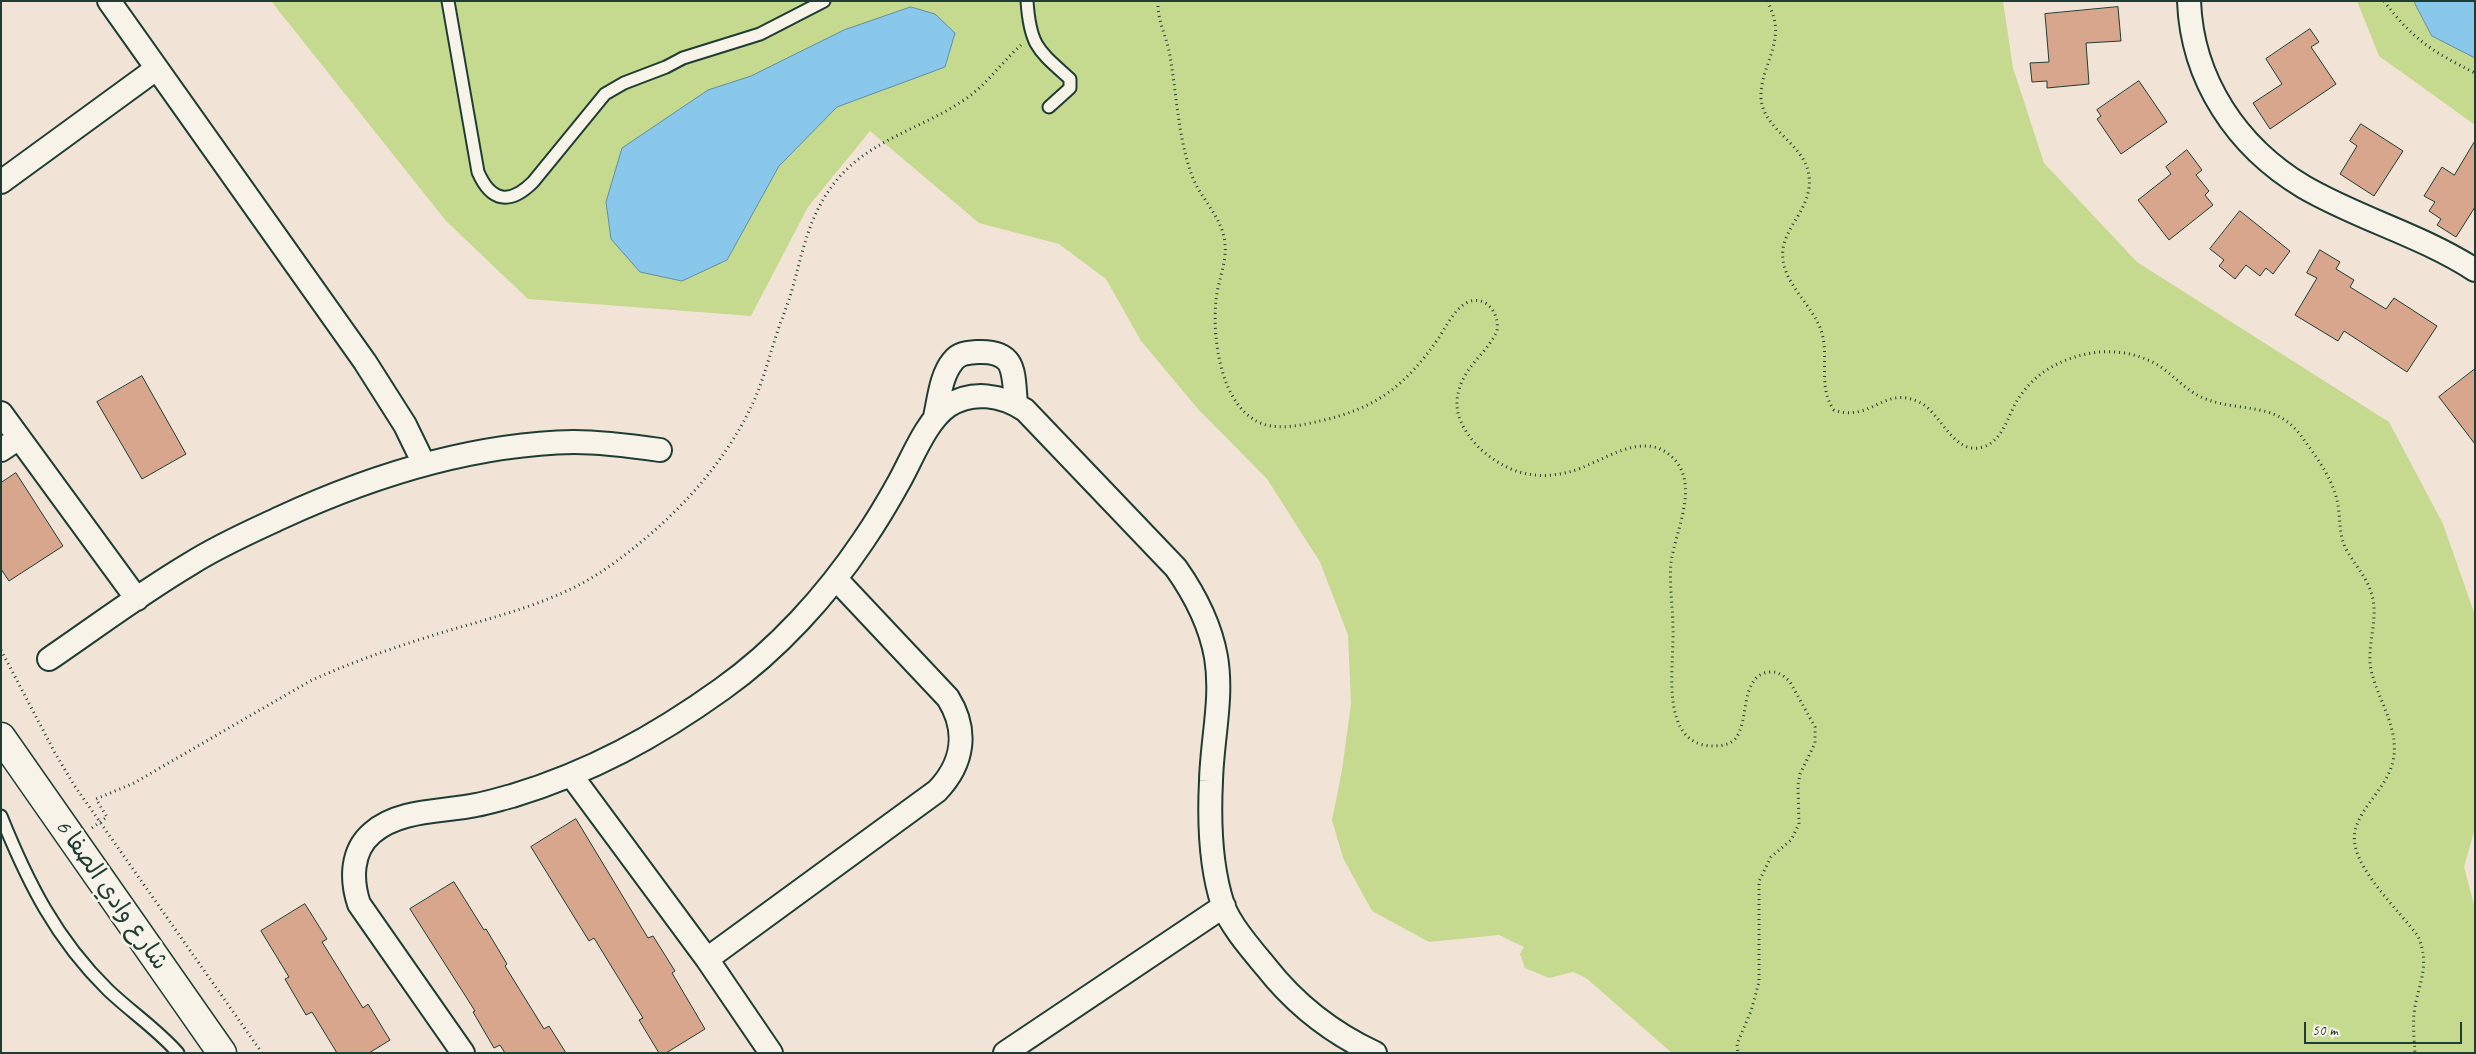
<!DOCTYPE html>
<meta charset="utf-8">
<style>
body{margin:0}
#map{position:relative;width:2476px;height:1054px;overflow:hidden;background:#f1e4d6;font-family:Caveat,sans-serif}
canvas{display:block}
.frame{position:absolute;inset:0;border:2px solid #1f3d34;pointer-events:none}
.scale{position:absolute;left:2304px;top:1022px;width:158px;height:22px;box-sizing:border-box;border:2px solid #1f3d34;border-top:0;padding-left:6px;font-size:15px;line-height:18px;white-space:nowrap;color:#1f3d34;-webkit-text-stroke:4px #f7f3e8;paint-order:stroke}
</style>
<div id="map">
<canvas width="2476" height="1054"></canvas>
<div class="frame"></div>
<div class="scale">50 m</div>
</div>
<script>
const c = document.querySelector('canvas').getContext('2d');
c.lineJoin = 'round';
function paint(path, color) { c.fillStyle = color; c.fill(path, 'evenodd'); }
function strokePath(path, color, width, dash) { c.strokeStyle = color; c.lineWidth = width; c.lineCap = dash ? 'butt' : 'round'; c.setLineDash(dash || []); c.stroke(path); }
function label(font, color, halo, rows, align = 'center') {
  c.font = font + ' Caveat,"Playpen Sans Arabic",sans-serif'; c.lineWidth = 5; c.setLineDash([]); c.textBaseline = 'middle'; c.strokeStyle = halo; c.fillStyle = color; for (const [text, x, y, turn = 0] of rows) {
    c.save(); c.translate(x, y); c.rotate((+turn || 0) * Math.PI / 180); c.textAlign = isNaN(turn) ? turn : align; if (halo) c.strokeText(text, 0, 0); c.fillText(text, 0, 0); c.restore();
  }
}
const green = new Path2D(`
 M271 1H2003L2013 68 2044 163 2137 262 2389 422 2443 524 2475 615V828L2464 867 2475 908V1053H1672L1586 978 1573 972 1549 978 1525 968 1520 954 1524 947 1499 935 1429 942 1372 911 1343 858 1332 820 1342 770 1351 704 1348 635 1320 562 1267 479 1198 409 1141 341 1106 279 1059 244 979 223 870 131 808 207 751 316 528 299 446 221Z
 M2357 1H2475V125L2379 56Z`);
const water = new Path2D(`
 M2414 1H2475V58L2432 36Z
 M911 7 935 14 955 33 945 67 837 107 779 166 727 260 682 281 640 272 611 239 606 202 622 148 708 90 751 76 844 30Z`);
const building = new Path2D(`
 M2118 7 2121 41 2086 43 2089 84 2047 88V81L2032 82 2030 63 2049 62 2045 14Z
 M2310 29 2319 42 2311 47 2336 84 2270 129 2253 103 2282 84 2266 59Z
 M2139 81 2167 122 2121 154 2097 119 2101 116 2097 110Z
 M2361 124 2403 151 2374 196 2340 174 2357 146 2350 141Z
 M2475 141V207L2456 237 2437 225 2441 219 2429 211 2435 202 2424 196 2442 167 2454 175Z
 M2187 150 2202 170 2196 175 2209 191 2205 195 2213 205 2169 240 2138 200 2171 174 2166 167Z
 M2240 211 2290 251 2273 274 2266 268 2260 276 2246 265 2235 279 2219 266 2224 260 2210 249Z
 M2320 250 2340 262 2336 269 2354 280 2350 287 2386 309 2394 298 2437 326 2407 372 2344 331 2338 341 2295 315 2317 278 2307 273Z
 M2475 369V444L2439 397Z
 M142 376 186 454 142 479 97 402Z
 M16 473 63 546 9 581 1 569V483Z
 M576 819 648 938 653 936 675 971 672 973 705 1029 666 1053H659L639 1020 643 1018 594 938 589 941 531 847Z
 M454 882 484 930 486 929 507 964 505 966 544 1029 549 1026 566 1053H505L500 1045 494 1048 473 1012 475 1011 410 909Z
 M305 904 327 939 322 942 363 1008 368 1004 390 1040 369 1053H337L312 1012 306 1015 285 979 289 977 261 931Z`);
const path = new Path2D(`
 M1158 1C1157 21 1167 37 1170 56 1177 97 1178 137 1192 176 1200 197 1219 214 1224 237 1229 259 1218 279 1216 300 1212 339 1221 409 1263 424 1280 430 1303 425 1320 421 1377 408 1405 386 1438 339 1446 327 1454 310 1466 303 1486 293 1500 314 1497 331 1487 353 1465 366 1459 390 1453 410 1461 426 1473 441 1484 454 1496 462 1511 469 1530 477 1550 477 1569 472 1601 464 1642 428 1672 457 1701 484 1675 531 1671 563 1669 585 1673 608 1673 630 1674 659 1664 715 1688 737 1694 743 1704 746 1713 746 1721 746 1729 745 1735 739 1750 722 1739 676 1769 672 1778 671 1784 676 1790 682L1815 727V743L1800 774 1798 785 1799 824 1791 840 1771 857 1759 881V982L1751 1011 1737 1044 1738 1053
 M1768 1C1770 8 1774 16 1775 23 1779 48 1760 72 1761 97 1762 130 1805 143 1809 176 1813 206 1786 225 1783 249 1779 281 1811 302 1821 330 1830 356 1817 387 1834 410 1871 423 1884 385 1919 402 1942 413 1953 456 1983 447 2003 441 2008 415 2018 399 2026 387 2037 375 2050 368 2084 348 2127 345 2161 367 2175 377 2186 390 2201 397 2238 414 2275 399 2302 437 2315 455 2332 478 2337 500 2341 516 2338 534 2346 549 2354 564 2366 576 2371 592 2380 618 2366 644 2371 670 2378 700 2400 729 2393 761 2386 793 2349 814 2355 845 2360 874 2400 912 2418 936 2431 967 2418 983 2414 1013 2413 1026 2414 1040 2415 1053
 M2384 1C2412 39 2433 52 2475 73
 M1 650 55 753 74 785 262 1053
 M92 828 107 817 96 799 134 783 310 681C350 663 392 648 434 635 492 617 554 604 604 570 665 528 721 471 752 405 763 382 769 357 777 333 782 318 788 304 792 290 803 251 808 219 832 186 867 139 921 130 967 98 988 83 1002 62 1021 45`);
const service = new Path2D(`
 M448 1 478 172C491 202 510 205 533 182L605 94 624 83 666 67 683 58 760 34 824 1
 M1027 1C1030 46 1038 50 1070 79V88L1049 107
 M1 816C28 883 56 939 108 990 131 1012 157 1029 178 1053`);
const minor = new Path2D(`
 M109 1 365 362 405 425 424 464
 M2189 1C2192 80 2237 147 2304 187 2359 219 2421 235 2475 270
 M1 182 156 69
 M1 413 137 599
 M935 417C939 399 941 375 953 361 959 353 967 353 977 352 1017 350 1013 373 1016 404
 M1 450 19 438
 M49 659C96 627 141 593 190 564 218 546 250 532 280 518 373 475 471 444 574 442 603 442 632 446 660 450
 M571 775 707 959 771 1053
 M707 959 937 791C964 763 968 730 948 698L836 579
 M463 1053 359 904C351 880 351 851 372 833 399 809 443 812 476 805 488 803 500 799 512 796 591 772 655 737 722 689 777 650 826 596 863 541 876 522 888 502 899 482 912 459 926 421 948 406 972 390 1002 395 1025 410L1176 568C1195 595 1210 623 1216 657 1223 698 1212 739 1211 781 1209 821 1210 866 1223 905 1230 925 1252 950 1266 967 1295 1004 1332 1033 1375 1053
 M1005 1053 1224 906`);
const secondary = new Path2D(`
 M1 737 222 1053`);
const streetNames = [
 ["شارع وادي الصفا 6",111,895,55]
];
paint(green, '#c6da8f');
paint(water, '#8ac8eb');
strokePath(water, '#5f90a2', 1);
paint(building, '#d8a68c');
strokePath(building, '#1f3d34', 1);
strokePath(service, '#1f3d34', 15);
strokePath(minor, '#1f3d34', 26);
strokePath(secondary, '#1f3d34', 31);
strokePath(path, '#1f3d34', 3, [1, 4]);
strokePath(service, '#f7f3e8', 11);
strokePath(minor, '#f7f3e8', 22);
strokePath(secondary, '#f7f3e8', 28);
label('24px', '#1f3d34', '#f7f3e8', streetNames);
</script>
